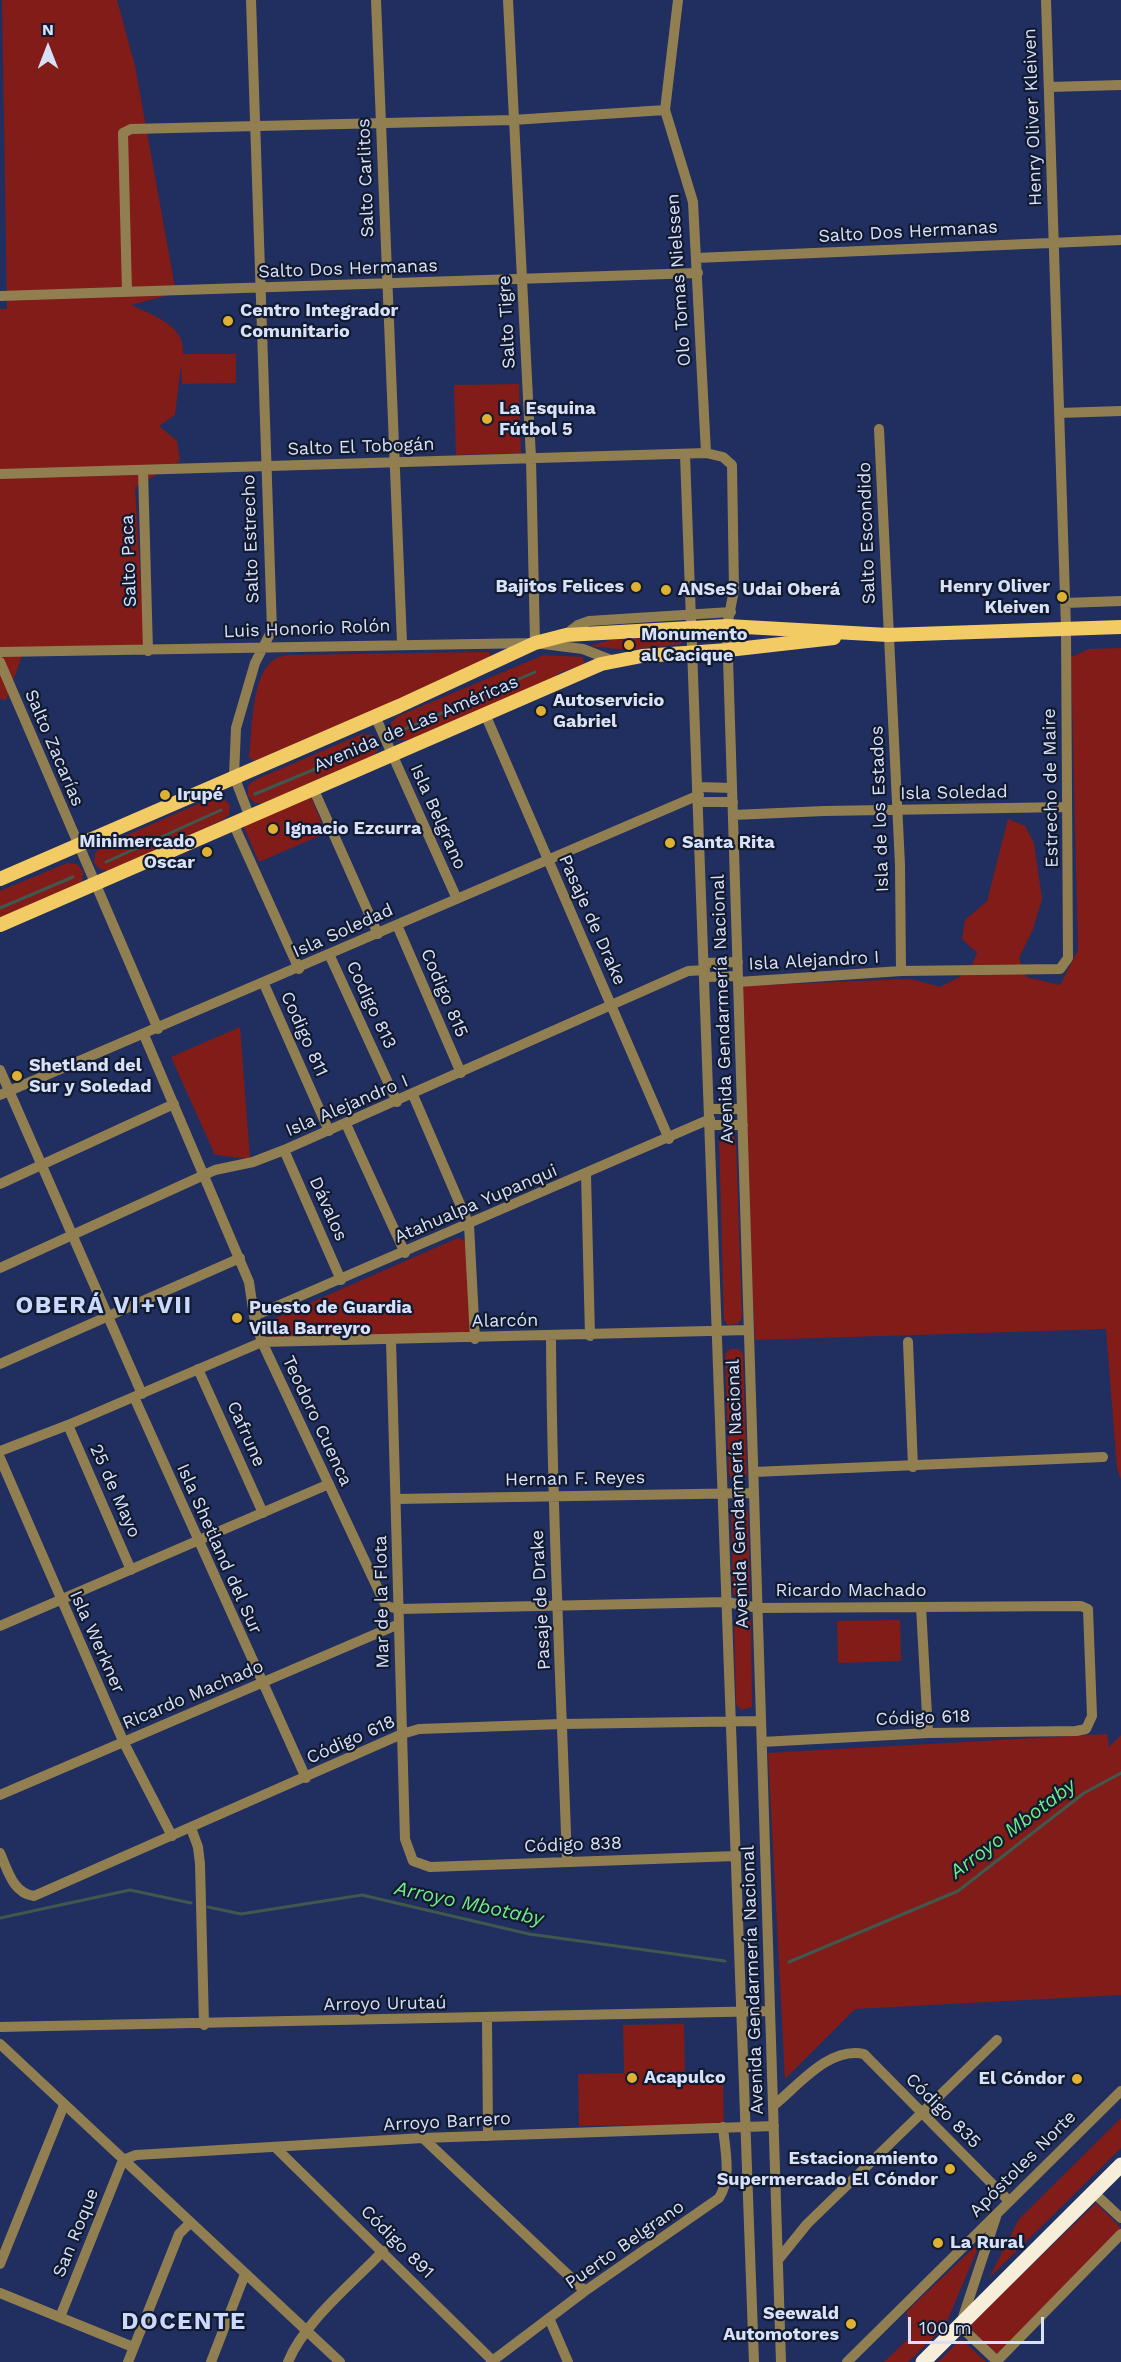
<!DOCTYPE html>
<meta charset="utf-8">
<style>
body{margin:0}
#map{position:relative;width:1121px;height:2362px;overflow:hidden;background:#202f5f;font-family:"Work Sans",sans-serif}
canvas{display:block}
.north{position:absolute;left:18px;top:18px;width:60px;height:60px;-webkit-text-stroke:4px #121a2f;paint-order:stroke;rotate:0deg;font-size:16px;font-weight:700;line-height:24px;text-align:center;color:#d7e1f9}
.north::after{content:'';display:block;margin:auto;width:21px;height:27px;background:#d7e1f9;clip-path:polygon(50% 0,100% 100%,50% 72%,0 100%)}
.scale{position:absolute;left:908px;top:2317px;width:136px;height:27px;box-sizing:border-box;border:3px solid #d7e1f9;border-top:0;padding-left:8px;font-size:18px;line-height:21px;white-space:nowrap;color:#d7e1f9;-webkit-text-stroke:4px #121a2f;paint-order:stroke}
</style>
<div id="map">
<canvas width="1121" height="2362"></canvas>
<div class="north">N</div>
<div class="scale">100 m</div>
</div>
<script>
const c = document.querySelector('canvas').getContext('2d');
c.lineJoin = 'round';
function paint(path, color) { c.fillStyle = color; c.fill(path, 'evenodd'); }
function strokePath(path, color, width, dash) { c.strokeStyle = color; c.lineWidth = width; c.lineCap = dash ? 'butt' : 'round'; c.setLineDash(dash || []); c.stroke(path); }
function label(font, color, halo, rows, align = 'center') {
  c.font = font + ' "Work Sans",sans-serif'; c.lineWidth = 4.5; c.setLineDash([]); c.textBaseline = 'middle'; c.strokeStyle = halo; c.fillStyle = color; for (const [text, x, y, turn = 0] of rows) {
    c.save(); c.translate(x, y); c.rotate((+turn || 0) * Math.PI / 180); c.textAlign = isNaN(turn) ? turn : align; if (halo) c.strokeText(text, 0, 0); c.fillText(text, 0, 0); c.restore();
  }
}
const green = new Path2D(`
 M2 0H117L135 66 176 293 131 305C153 316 185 324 183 354H236V383L182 384 181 365 175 415 159 426 177 441 180 461 135 487 145 649 22 656 6 700 0 699V309H7Z
 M519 384 521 453 456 455 454 385Z
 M678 636 682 644 628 650 589 646 611 640Z
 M1121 648V1479L1117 1469 1106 1329 755 1340 737 986 911 979 940 987 969 972 977 953 962 939 965 920 987 901 1008 819 1025 826 1034 843 1042 899 1033 929 1019 958 1026 977 1060 985 1078 950 1071 657 1089 649Z
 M489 652 492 660 254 761 249 757C252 732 251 673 275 659 279 656 285 656 289 655Z
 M544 655 582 657 585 664 559 673 552 679 408 740H398L391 733V723L398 716Z
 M362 734 372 735 378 743 377 752 369 758 264 803H255L248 796V786L255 780Z
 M310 795 326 833 259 862 242 823Z
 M214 797 223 798 230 805 229 815 221 821 111 870H101L94 863 95 853 102 846Z
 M67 863 77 864 83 871 82 881 74 887 0 919V891Z
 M240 1027 250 1159 215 1155 171 1057Z
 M723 1133H732L736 1142 742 1318 737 1324 728 1325 724 1320 719 1141Z
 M458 1238 468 1242 470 1333 269 1339 264 1323Z
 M730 1349H739L743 1354 747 1474 742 1479 733 1480 729 1475 725 1354Z
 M736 1507H745L748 1512 750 1596 739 1599 733 1593 731 1512Z
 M738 1618H748L751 1623 752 1707 741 1710 736 1704 734 1623Z
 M900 1620 901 1661 838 1663 837 1621Z
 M1107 1734 1109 1747 1121 1735V1995L855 2009 785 2079 768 1753Z
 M684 2024 685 2082H723L724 2124 579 2126 578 2074 624 2073 623 2025Z
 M1121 2118V2148L989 2278 1019 2219Z
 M1096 2203 1121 2228 997 2354 968 2326Z
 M981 2241 945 2326 908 2362H884L908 2339 907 2311Z
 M961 2339 986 2362H938Z`);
const stream = new Path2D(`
 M405 729 535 672
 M255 794 361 750
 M106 862 221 810
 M0 908 73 877
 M208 1907 241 1914 362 1895 529 1934 725 1961
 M0 1918 130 1890 191 1903
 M789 1962 958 1891 1084 1793 1121 1773`);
const minor = new Path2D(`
 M376 0 402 643
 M508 0 531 458 535 643
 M678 0 665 110 693 202 706 453
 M1049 87 1121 85
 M696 258 1121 240
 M127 292 123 133 131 129 513 120 665 110
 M0 296 698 273
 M1059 413 1121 411
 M685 454 754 2362
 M143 470 148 651
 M0 474 706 453 723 457 732 465 734 590 727 626 781 2362
 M1065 603 1121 601
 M565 635 578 625 589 621 731 612
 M0 652 535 643 583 649 611 660
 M0 662 158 1029
 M485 714 669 1139
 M375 716 457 899
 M699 787 732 788
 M313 788 378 934
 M699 802H733
 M249 815 234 776 236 728 255 663 272 630 251 0
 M733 815 824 811 1067 807
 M233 823 299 969
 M397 925 461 1073
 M329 954 397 1102
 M705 963 738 962
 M901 971 1060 969 1068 958 1066 628 1046 0
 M706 977 738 976
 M738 982 901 971 900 865 879 429
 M264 984 329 1131
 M144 1035 249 1282 254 1316 262 1342 386 1606 399 1609 727 1602 758 1608 1081 1606 1088 1609 1092 1716 1086 1729 1076 1731 928 1733 762 1742
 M0 1070 142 1394
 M0 1095 699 795
 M413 1095 469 1225 475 1339
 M710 1109H742
 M346 1124 405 1253
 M711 1125H743
 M284 1150 341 1280
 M586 1174 590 1336
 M0 1184 174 1104
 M0 1268 215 1170 253 1162 284 1150 688 971 705 970
 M254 1316 710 1119
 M551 1337C552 1512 561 1687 567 1862
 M391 1341 405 1839 413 1861 430 1867 736 1856
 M908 1342 913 1467
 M0 1364 240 1258
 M198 1369 263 1513
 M134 1397 306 1778
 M68 1425 131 1570
 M0 1451 68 1425 262 1342 749 1330
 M0 1458 124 1743 172 1836
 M754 1472 1103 1457
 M396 1499 754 1493
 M921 1607 928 1733
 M0 1626 329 1484
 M0 1795 399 1624
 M191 1828 198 1847 200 1864 204 2025
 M0 1853C8 1871 13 1893 34 1896L402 1734 419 1729 562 1724 761 1721
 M487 2019 488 2136
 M0 2027 770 2011
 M0 2044 340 2362
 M773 2106C798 2086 829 2046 864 2054L1009 2201
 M423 2138 585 2291
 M276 2148 493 2361
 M1093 2192 1121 2218
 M996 2217 960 2326 998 2362
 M778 2260 807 2224 997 2040
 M0 2264 64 2105
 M0 2293 133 2347
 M60 2317 123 2160 136 2155 423 2138 774 2126
 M549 2318 568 2362
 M128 2362 179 2234 190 2223
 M211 2362 245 2274
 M288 2362C304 2322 353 2283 383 2251
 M491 2362 585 2291 719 2198C732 2178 725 2150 723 2127
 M847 2362 1121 2091
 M996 2362 1121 2234`);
const major = new Path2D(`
 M0 879 399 706 535 643 566 635 727 626 888 635 1121 627
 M0 925 601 664 642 656 728 650 834 638`);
const highway = new Path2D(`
 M923 2362 1121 2165`);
const markers = [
 [228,321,6,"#deb133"],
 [487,419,6,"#deb133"],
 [636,587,6,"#deb133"],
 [666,590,6,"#deb133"],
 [1062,597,6,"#deb133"],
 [629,645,6,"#deb133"],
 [541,711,6,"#deb133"],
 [165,795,6,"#deb133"],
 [273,829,6,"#deb133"],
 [670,843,6,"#deb133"],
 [207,852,6,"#deb133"],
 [17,1076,6,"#deb133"],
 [237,1318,6,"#deb133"],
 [632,2078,6,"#deb133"],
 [1077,2079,6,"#deb133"],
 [950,2169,6,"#deb133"],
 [938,2243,6,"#deb133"],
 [851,2324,6,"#deb133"]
];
const streetNames = [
 ["Henry Oliver Kleiven",1033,117,-92],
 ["Salto Carlitos",366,178,-92],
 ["Salto Dos Hermanas",908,232,-3],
 ["Salto Dos Hermanas",348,269,-2],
 ["Olo Tomas Nielssen",679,280,-94],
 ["Salto Tigre",507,322,-93],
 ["Salto El Tobogán",361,447,-2],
 ["Salto Escondido",867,533,-92],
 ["Salto Estrecho",251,539,-92],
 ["Salto Paca",129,561,-92],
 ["Luis Honorio Rolón",307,629,-2],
 ["Avenida de Las Américas",416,724,-23],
 ["Salto Zacarías",54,748,67],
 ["Estrecho de Maire",1051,788,-91],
 ["Isla Soledad",954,793,-1],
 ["Isla de los Estados",880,809,-92],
 ["Isla Belgrano",438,817,66],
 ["Pasaje de Drake",592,920,66],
 ["Isla Soledad",343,931,-24],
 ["Isla Alejandro I",814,961,-3],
 ["Codigo 815",444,993,67],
 ["Codigo 813",371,1005,65],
 ["Avenida Gendarmería Nacional",723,1009,-92],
 ["Codigo 811",304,1034,66],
 ["Isla Alejandro I",347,1106,-23],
 ["Atahualpa Yupanqui",476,1204,-23],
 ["Dávalos",328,1209,66],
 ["Alarcón",505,1321,-1],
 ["Teodoro Cuenca",317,1421,65],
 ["Cafrune",246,1434,66],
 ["Hernan F. Reyes",575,1479,-1],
 ["25 de Mayo",115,1491,66],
 ["Avenida Gendarmería Nacional",738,1494,-92],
 ["Isla Shetland del Sur",219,1549,66],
 ["Ricardo Machado",851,1591],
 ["Pasaje de Drake",541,1600,-93],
 ["Mar de la Flota",382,1602,-91],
 ["Isla Werkner",97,1642,66],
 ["Ricardo Machado",193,1695,-23],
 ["Código 618",923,1718,-2],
 ["Código 618",351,1740,-24],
 ["Código 838",573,1845,-2],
 ["Avenida Gendarmería Nacional",753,1980,-92],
 ["Arroyo Urutaú",385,2004,-1],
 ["Código 835",943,2111,45],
 ["Arroyo Barrero",447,2122,-3],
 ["Apóstoles Norte",1023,2164,-45],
 ["San Roque",76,2233,-68],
 ["Código 891",397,2242,45],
 ["Puerto Belgrano",625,2245,-35]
];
const poiNames = [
 ["Centro Integrador",240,311],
 ["Comunitario",240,332],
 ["La Esquina",499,409],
 ["Fútbol 5",499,430],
 ["Bajitos Felices",624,587,"right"],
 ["Henry Oliver",1050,587,"right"],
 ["Kleiven",1050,608,"right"],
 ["ANSeS Udai Oberá",678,590],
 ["Monumento",641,635],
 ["al Cacique",641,656],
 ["Autoservicio",553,701],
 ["Gabriel",553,722],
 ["Irupé",177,795],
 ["Ignacio Ezcurra",285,829],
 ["Minimercado",195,842,"right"],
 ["Oscar",195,863,"right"],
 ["Santa Rita",682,843],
 ["Shetland del",29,1066],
 ["Sur y Soledad",29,1087],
 ["Puesto de Guardia",249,1308],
 ["Villa Barreyro",249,1329],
 ["Acapulco",644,2078],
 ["El Cóndor",1065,2079,"right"],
 ["Estacionamiento",938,2159,"right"],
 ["Supermercado El Cóndor",938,2180,"right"],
 ["La Rural",950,2243],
 ["Seewald",839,2314,"right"],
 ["Automotores",839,2335,"right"]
];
const waterNames = [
 ["Arroyo Mbotaby",1013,1829,-37],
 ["Arroyo Mbotaby",469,1904,12]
];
const districtNames = [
 ["OBERÁ VI+VII",104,1306],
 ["DOCENTE",184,2322]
];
paint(green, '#811c18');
strokePath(stream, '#40584e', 3);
strokePath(minor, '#927f51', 10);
strokePath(major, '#f3cb65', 14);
strokePath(highway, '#f7eed9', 15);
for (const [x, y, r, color] of markers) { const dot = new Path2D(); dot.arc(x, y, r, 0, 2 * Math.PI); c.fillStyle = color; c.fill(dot); strokePath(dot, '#121a2f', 2); }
label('18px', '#d7e1f9', '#121a2f', streetNames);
label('bold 18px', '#d7e1f9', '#121a2f', poiNames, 'left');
label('italic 20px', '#6fed87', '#121a2f', waterNames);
c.letterSpacing = '1.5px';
label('bold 24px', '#cad9fd', '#121a2f', districtNames);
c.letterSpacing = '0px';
</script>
